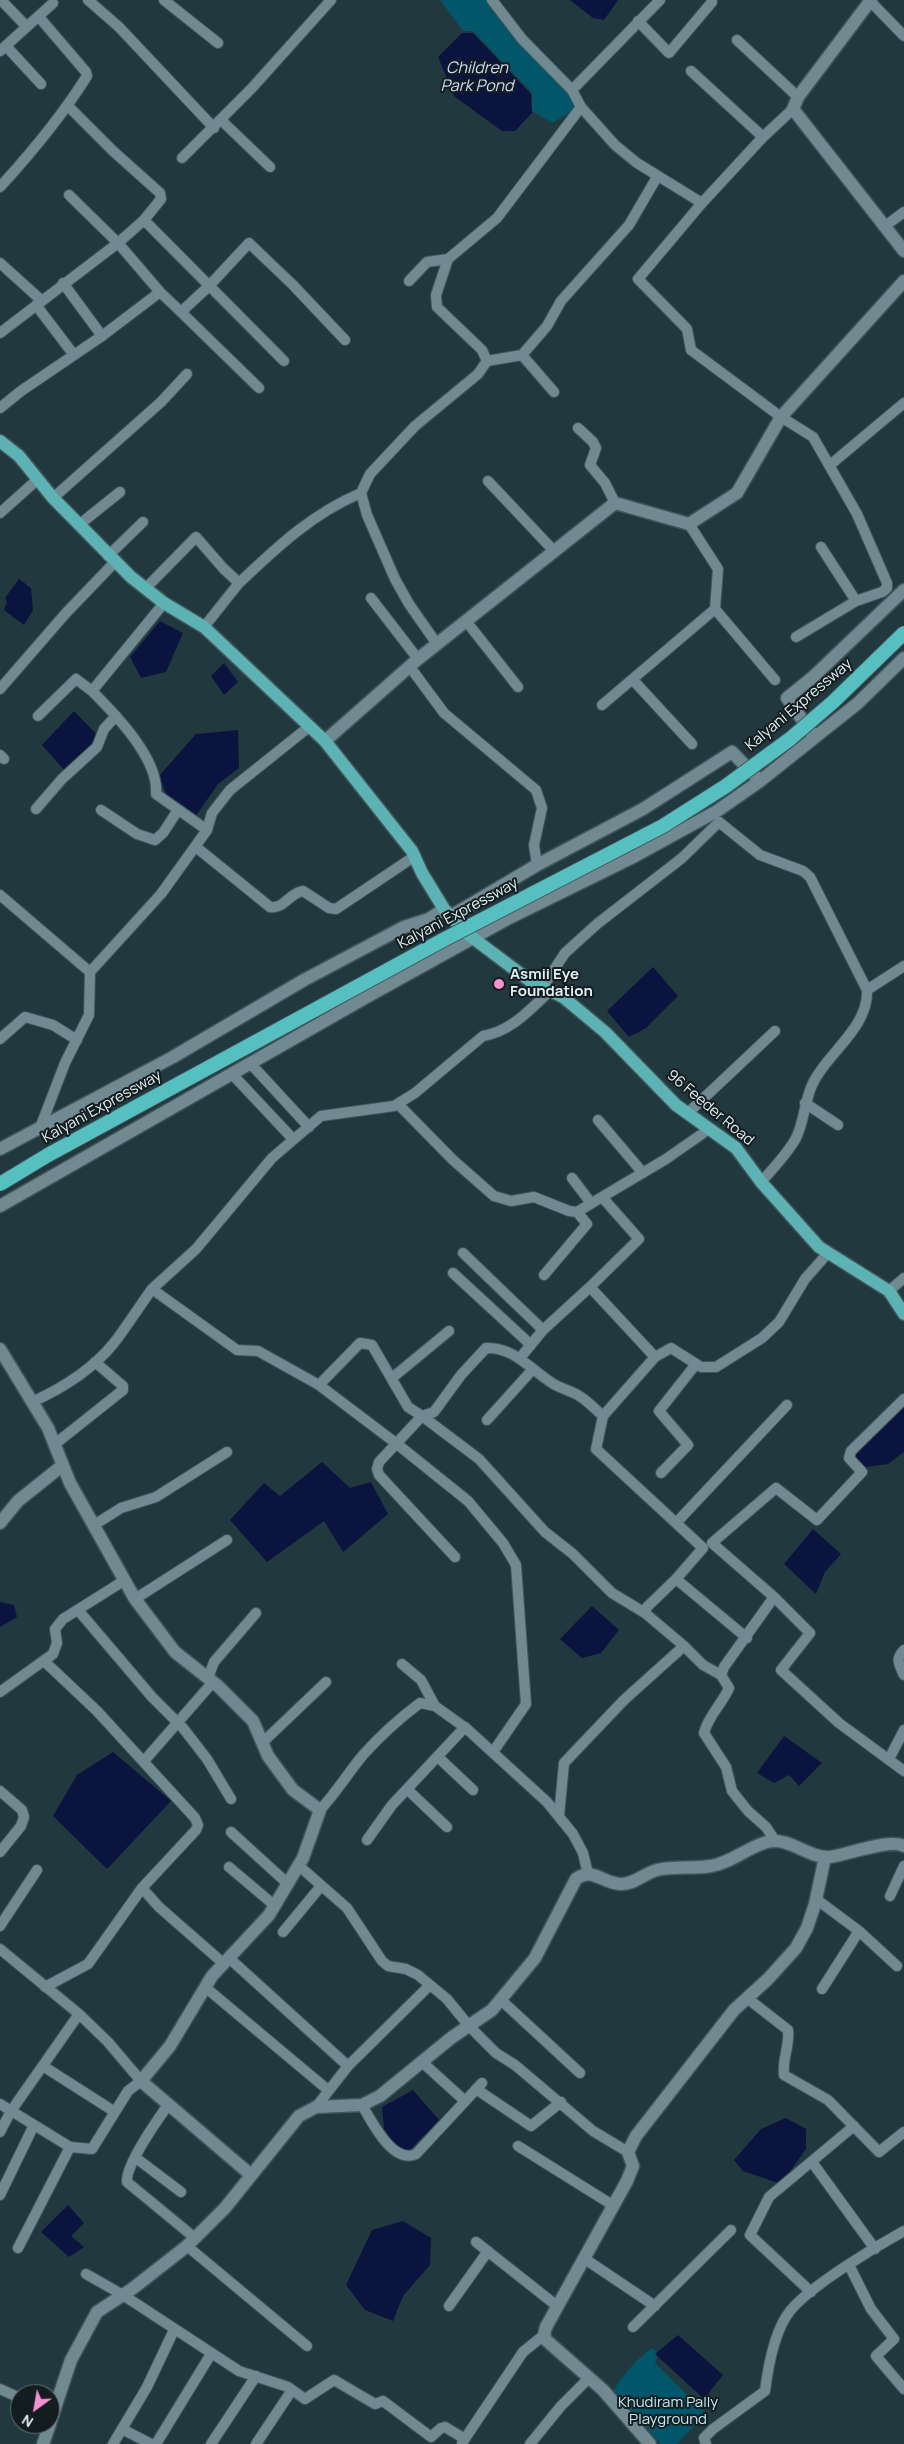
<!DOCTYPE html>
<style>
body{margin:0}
#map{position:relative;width:904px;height:2444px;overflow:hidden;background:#21383f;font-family:Manrope,sans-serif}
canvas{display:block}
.north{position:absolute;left:10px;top:2384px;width:50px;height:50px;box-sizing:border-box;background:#131d20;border:1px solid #667175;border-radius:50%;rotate:212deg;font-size:14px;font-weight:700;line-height:20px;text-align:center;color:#e2f0f4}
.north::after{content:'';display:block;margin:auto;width:18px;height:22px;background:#f790ce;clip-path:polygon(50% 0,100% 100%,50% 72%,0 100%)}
</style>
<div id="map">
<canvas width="904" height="2444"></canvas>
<div class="north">N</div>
</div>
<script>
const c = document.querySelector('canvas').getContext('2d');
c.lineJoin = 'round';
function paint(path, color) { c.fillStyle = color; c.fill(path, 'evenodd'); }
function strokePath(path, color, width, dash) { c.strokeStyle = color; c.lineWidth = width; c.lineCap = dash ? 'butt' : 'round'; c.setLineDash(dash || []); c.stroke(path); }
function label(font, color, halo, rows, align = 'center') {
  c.font = font + ' Manrope,sans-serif'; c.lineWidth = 4; c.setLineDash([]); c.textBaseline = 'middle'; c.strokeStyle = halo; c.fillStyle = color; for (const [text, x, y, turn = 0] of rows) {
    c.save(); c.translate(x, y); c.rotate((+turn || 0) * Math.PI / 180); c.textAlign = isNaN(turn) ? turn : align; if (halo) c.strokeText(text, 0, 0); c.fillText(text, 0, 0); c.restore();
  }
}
const green = new Path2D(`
 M440 0H491L571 93 579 107 552 123 532 111V93L473 31H463Z
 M652 2348 658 2353 655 2363 706 2413 677 2444H661L613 2391C624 2374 635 2360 652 2348Z`);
const water = new Path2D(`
 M570 0H618L604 20 593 18Z
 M462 33H473L531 94 532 113 515 131H502L454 96 438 57Z
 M19 579 31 588 33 610 24 625 4 610 7 602 5 598Z
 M160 621 183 633 166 672 141 678 130 657Z
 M224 663 238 682 224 695 211 676Z
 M74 711 101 739 67 773 42 745Z
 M238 730 239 768 218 784 193 820 171 806 159 776 196 734Z
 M653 967 678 996 646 1028 629 1037 607 1011Z
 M904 1404V1452L888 1464 866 1467 855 1457 856 1447Z
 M322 1462 350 1488 371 1482 388 1514 343 1552 324 1521 267 1562 230 1520 264 1483 280 1496Z
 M813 1529 841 1554 825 1572 816 1594 784 1564Z
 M0 1602 14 1605 17 1617 0 1627Z
 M592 1606 619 1630 601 1653 582 1658 560 1639Z
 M784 1736 822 1763 799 1786 789 1775 774 1783 757 1773Z
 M113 1752 171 1801 107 1869 53 1816 77 1775Z
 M413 2090 439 2120 404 2156 384 2129 382 2107Z
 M786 2118 806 2129V2149L781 2184 743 2171 734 2160 761 2129Z
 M68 2205 84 2223 71 2236 84 2247 69 2257 41 2232Z
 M403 2221 431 2238 430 2265 403 2296 393 2321 365 2310 346 2285 372 2230Z
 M678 2335 723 2375 704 2399 655 2354Z`);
const minor = new Path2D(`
 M1 0 27 27
 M88 0 119 27 214 128
 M164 0 218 43
 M492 0 522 39 572 90 581 107 615 145 637 163 702 203 763 137 793 109
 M870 1 904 36
 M638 21 669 53 712 2
 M737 40 798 97
 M6 46 41 84
 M0 51 53 3
 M691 71 763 137
 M572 90 660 0
 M68 106 113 151 160 193 161 199 144 220
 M221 120 270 167
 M182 158 252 88 331 0
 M0 187C32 152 62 116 87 76L86 72 39 17
 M69 195 118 243 160 292 181 312 209 286 249 243 293 285 345 340
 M702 203 638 279 687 329 691 350 781 417 813 437 857 514 887 583V588L882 592 856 601 796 637
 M885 226 904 212
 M0 263 41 300
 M409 281 427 262 448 259 497 218 581 107
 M63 283 102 336
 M36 305 74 355
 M181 312 259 388
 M0 333 118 243 144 220 284 361
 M522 355 547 326 561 301 629 225 657 177
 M487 361 522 355 554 392
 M0 408 21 391 102 336 160 292
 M578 428 593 442 596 448 590 465 605 483 615 503
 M830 465 904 403
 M488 481 554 551
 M53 498 161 402 187 374
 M0 513 38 479
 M80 524 120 492
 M821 547 856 601
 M108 556 143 522
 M239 583C277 547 313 513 361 493
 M145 589 196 537 223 568 239 583 204 627
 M371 598 418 659
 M164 603 92 691C116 715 159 759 156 794L207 830
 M715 609 775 680
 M466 621 518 687
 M437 644 409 604 395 579 367 515 361 493 370 474 415 426 478 374 487 361 482 350 437 307 436 295 448 259
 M410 667 444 713 536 790 542 808 534 845 537 865
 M633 680 692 744
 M0 689 66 613 115 562
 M602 705 715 609 718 569 689 524
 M38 716 76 679 92 691
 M0 755 4 759
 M36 809 62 779 97 747 104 729 116 716
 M101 810 137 834 155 840 163 833 178 810
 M196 847 270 907C285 909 289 893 303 891L329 908 336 909 415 856
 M0 895 90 972
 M542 988 565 953 597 924 682 858 719 822 760 855 803 871 810 877 867 990
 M0 1039 25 1017 53 1025 77 1040
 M250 1063 309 1127
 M232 1074 293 1139
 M805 1103 838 1125
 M398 1104 453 1160 494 1196 511 1201 534 1197 569 1211 577 1212 602 1197 666 1159 709 1129
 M689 1112 775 1031
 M598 1120 643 1173
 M40 1128 65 1063 89 1015 90 972 161 894 207 830 212 813 230 790 310 726
 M572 1178 591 1203
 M761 1182C773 1169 786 1155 795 1140 805 1122 804 1099 814 1081 830 1051 869 1026 867 990L904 966
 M463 1253 543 1330
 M453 1273 531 1345
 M544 1275 587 1224 577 1212
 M590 1287 639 1239 602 1197
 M152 1289 196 1249 272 1158 321 1116 394 1106 415 1093 483 1036C512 1031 529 1010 550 991
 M889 1291 904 1278
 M520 1358 543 1330 590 1287 655 1357
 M392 1378 449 1331
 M319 1385 397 1444 468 1501 503 1543 516 1565 526 1704 493 1752
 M32 1402C63 1388 92 1370 114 1343 127 1326 139 1307 152 1289L237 1350 258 1351 319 1385 360 1343 372 1345 408 1407 422 1416 434 1412 461 1375 486 1348C514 1347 530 1369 552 1383 560 1388 568 1390 576 1394 586 1399 595 1409 603 1416L596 1449 703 1548 676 1579 747 1638
 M603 1416 655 1357 671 1348 701 1367H716L762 1338 779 1322 805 1279 828 1253
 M487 1420 533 1369
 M55 1444 123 1390V1386L95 1362
 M661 1473 688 1445 659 1411 696 1364
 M676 1523 787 1405
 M94 1525 121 1508 156 1497 227 1452
 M455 1557 379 1475 377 1469 379 1462 422 1416 479 1459 545 1532 573 1554 612 1593 645 1613
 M774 1597 810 1633 781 1670 839 1723 904 1771
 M135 1599 227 1540
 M78 1610 152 1697 183 1728 207 1759 231 1799
 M684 1646 703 1665 721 1675
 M904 1650C895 1659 899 1664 904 1675
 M44 1661 97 1711 195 1818 198 1825 196 1830 142 1888 159 1907 223 1963
 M402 1664 421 1680 435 1706
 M208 1678 214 1662 256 1613
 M0 1692 53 1654 57 1643 55 1629 63 1619 125 1580
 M262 1743 326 1682
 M438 1757 473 1790
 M889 1759 904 1730
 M144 1761 213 1682
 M407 1789 447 1827
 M0 1791 22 1810 24 1817 21 1826 0 1852
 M320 1810C336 1793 348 1773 363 1755 380 1736 400 1718 420 1703L435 1706 467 1729 547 1802 573 1834 583 1853 588 1874
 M559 1816 564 1763 624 1700 684 1646 645 1613 647 1607 676 1579
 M231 1832 287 1883
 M367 1840 392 1805 465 1727
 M776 1842 766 1827 748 1811 732 1791 726 1767 704 1733C708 1716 722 1704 729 1688L721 1675 724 1667 774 1597 712 1543 776 1488 817 1520 862 1472 849 1458 851 1451 904 1399
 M298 1865 347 1908 382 1961 388 1966 406 1969 418 1975 447 1999 469 2026 496 2053 515 2065 593 2131 628 2152
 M229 1867 274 1905
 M890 1896 904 1866
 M816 1899 859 1931 897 1966
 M0 1926 37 1870
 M283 1932 321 1886
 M0 1949 79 2014 108 2042 141 2081 128 2091 92 2149 70 2147 18 2248
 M229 1958 348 2066 316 2107
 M45 1987 88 1964 142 1888
 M205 1987 328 2090
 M822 1989 859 1931
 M747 1998 788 2030C790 2045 782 2059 784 2075L828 2100 879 2152 904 2132
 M501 2000 580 2073
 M422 2062 465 2101
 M43 2066 115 2112
 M348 2066 430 1985
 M476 2089 531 2126 561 2102
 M0 2104 70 2147
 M168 2105C158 2119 125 2166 127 2182L195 2238
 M362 2105C372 2122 393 2165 416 2154L482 2083
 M0 2132 11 2111 79 2014
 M518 2146 614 2206
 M136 2158 181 2192
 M812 2162 875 2249
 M0 2195 34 2125
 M476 2242 557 2306
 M187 2246 307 2346
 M585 2259 655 2306
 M849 2265 871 2309 894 2339 876 2356 904 2389
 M86 2274 123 2295 239 2371 288 2387 305 2399 334 2380 375 2404 383 2401 431 2437 441 2428 445 2427 465 2439
 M811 2292 750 2235 769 2197 854 2126
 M449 2306 488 2251
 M633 2327 731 2230
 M0 2389 20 2398
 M122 2429 151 2444
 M462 2443 523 2352 544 2335
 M113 2444 147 2387 174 2330
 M156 2444 211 2354
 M211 2444 256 2376
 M256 2444 292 2390
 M530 2444 561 2406 589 2378
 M706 2444 704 2438 713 2429 765 2391C768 2367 775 2330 790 2311 810 2286 875 2247 904 2231`);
const tertiary = new Path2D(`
 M871 0 798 97 793 109 904 251
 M811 732 787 698 813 677 904 590
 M325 741 418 659 615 503 689 524 737 493 781 417 904 281
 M451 916 537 865 643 809 732 752 760 781
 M0 1149 173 1057 304 980 404 927 429 919 444 909
 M0 1206 363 999 509 918 635 856 717 811 760 781 858 703 904 658
 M0 1349 48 1428 70 1483 135 1599 175 1652 218 1686 253 1721 268 1756 293 1790 320 1810 303 1858 269 1915 212 1976 170 2046 141 2081 251 2175
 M0 1523 18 1501 63 1465
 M50 2423 71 2360 97 2312 132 2289 187 2246 225 2208 299 2116 316 2107 362 2105 380 2096 451 2038 492 2010 535 1958 576 1879C592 1866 605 1885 622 1884 635 1884 645 1873 657 1870 675 1866 694 1869 711 1866 731 1863 748 1847 767 1842 789 1836 809 1859 830 1857 847 1855 890 1838 904 1846
 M43 2444 50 2424
 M650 2444 603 2390 546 2340 544 2335 546 2327 627 2181 633 2166 628 2152 636 2136 734 2010 768 1979 796 1948 807 1928 815 1904 825 1857`);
const primary = new Path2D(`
 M0 441 19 456 53 498 131 577 164 603 204 627 325 741 412 851 422 873 444 909 465 932 530 981 563 997 605 1032 676 1105 736 1148 761 1182 819 1247 889 1291 904 1314`);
const trunkBridge = new Path2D(`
 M0 1184 48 1155 443 940 663 826 726 786 790 739 833 702 904 633`);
const markers = [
 [499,984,6,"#f790ce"]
];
const streetNames = [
 ["Kalyani Expressway",799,705,-40],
 ["Kalyani Expressway",458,914,-28],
 ["Kalyani Expressway",102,1107,-29],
 ["96 Feeder Road",710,1108,40]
];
const poiNames = [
 ["Asmii Eye",510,975],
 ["Foundation",510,992]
];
const parkNames = [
 ["Khudiram Pally",668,2403],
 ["Playground",668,2420]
];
const waterNames = [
 ["Children",477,69],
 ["Park Pond",477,87]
];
paint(green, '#015669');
paint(water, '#0b143f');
strokePath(minor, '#41555b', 12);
strokePath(tertiary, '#41555b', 15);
strokePath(primary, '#41555b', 15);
strokePath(minor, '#718a92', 10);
strokePath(tertiary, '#718a92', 12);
strokePath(primary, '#5db2b4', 12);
strokePath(trunkBridge, '#41555b', 16, []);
strokePath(trunkBridge, '#56bfc0', 14);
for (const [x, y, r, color] of markers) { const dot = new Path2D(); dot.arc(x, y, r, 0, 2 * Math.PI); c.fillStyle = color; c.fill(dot); strokePath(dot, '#131d20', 2); }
label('15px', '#e2f0f4', '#131d20', streetNames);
label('bold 15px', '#e2f0f4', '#131d20', poiNames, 'left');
label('15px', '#c2e9f6', '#131d20', parkNames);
label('italic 16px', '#cedaf9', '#131d20', waterNames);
</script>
